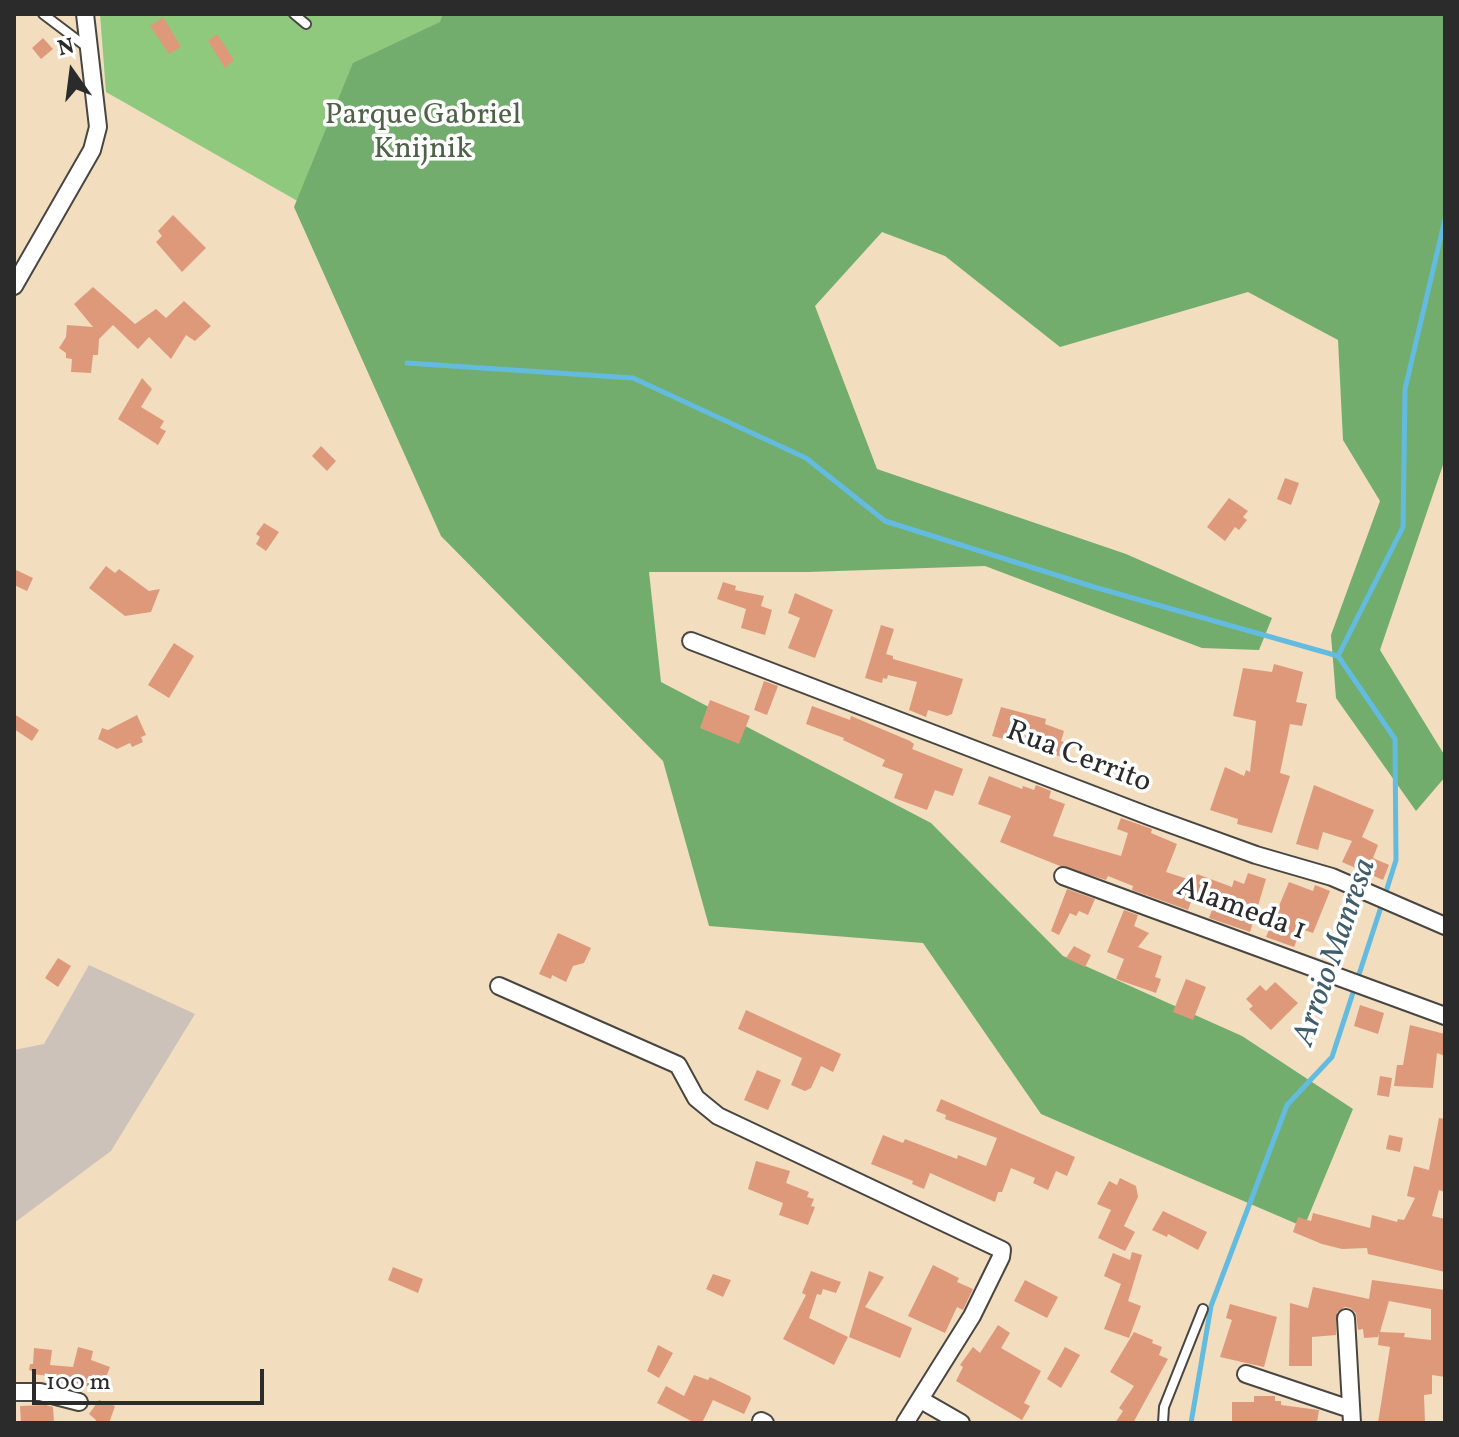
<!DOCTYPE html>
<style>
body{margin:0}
#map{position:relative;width:1459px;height:1437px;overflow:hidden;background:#f2ddbe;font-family:Vollkorn,serif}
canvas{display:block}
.frame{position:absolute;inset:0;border:16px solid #2b2b2b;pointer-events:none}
.north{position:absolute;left:32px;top:32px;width:80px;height:80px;-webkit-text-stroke:6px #fff;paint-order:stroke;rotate:346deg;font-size:22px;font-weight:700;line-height:32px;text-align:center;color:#2b2b2b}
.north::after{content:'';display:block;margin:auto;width:28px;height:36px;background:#2b2b2b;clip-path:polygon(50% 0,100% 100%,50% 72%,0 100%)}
.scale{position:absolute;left:32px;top:1369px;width:232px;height:36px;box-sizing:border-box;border:4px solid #2b2b2b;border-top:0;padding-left:10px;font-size:24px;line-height:28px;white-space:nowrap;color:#2b2b2b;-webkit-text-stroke:6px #fff;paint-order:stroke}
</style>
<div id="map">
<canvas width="1459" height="1437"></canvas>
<div class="frame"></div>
<div class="north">N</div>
<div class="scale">100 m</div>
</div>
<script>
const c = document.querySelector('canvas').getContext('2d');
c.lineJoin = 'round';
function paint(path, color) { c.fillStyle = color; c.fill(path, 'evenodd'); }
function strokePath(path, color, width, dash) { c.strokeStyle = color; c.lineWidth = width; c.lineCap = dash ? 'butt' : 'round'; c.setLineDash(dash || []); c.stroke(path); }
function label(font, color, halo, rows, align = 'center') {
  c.font = font + ' Vollkorn,serif'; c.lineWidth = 7; c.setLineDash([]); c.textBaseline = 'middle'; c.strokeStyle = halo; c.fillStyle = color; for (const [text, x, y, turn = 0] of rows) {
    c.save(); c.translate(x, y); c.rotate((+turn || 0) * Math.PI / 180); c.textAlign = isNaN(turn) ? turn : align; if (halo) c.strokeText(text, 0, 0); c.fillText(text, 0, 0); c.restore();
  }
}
const industrial = new Path2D(`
 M89 965 195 1014 111 1151 14 1223V1050L44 1044Z`);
const green = new Path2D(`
 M100 14H692L468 298 106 92Z`);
const forest = new Path2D(`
 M443 14H1445V459L1380 650 1445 756V777L1416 811 1336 698 1331 635 1380 501 1343 440 1338 340 1248 292 1060 347 945 256 882 232 815 306 877 469 1126 554 1272 618 1259 650 1202 648 985 566 808 572H649L661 682 931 823 1063 956 1242 1036 1353 1109 1304 1227 1041 1114 923 943 709 926 663 761 441 536 294 207 353 63 440 22Z`);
const stream = new Path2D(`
 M407 363 633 378 806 458 885 521 1094 587 1338 656
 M1385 895 1396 860 1395 739 1338 656 1403 527 1405 389 1445 219
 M1191 1423 1211 1306 1287 1105 1332 1057 1382 904`);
const building = new Path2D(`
 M163 17 181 47 169 54 150 26Z
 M217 34 234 60 225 68 208 41Z
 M43 38 53 49 41 59 32 48Z
 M173 215 206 248 182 272 156 242 162 236 158 231Z
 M93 287 135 324 156 309 166 318 184 301 211 326 195 341 186 335 171 359 149 337 138 349 113 325 99 339 98 355H93L91 373 71 372 72 359 66 358V353L59 348 66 337 67 325 93 327 74 304Z
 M142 378 152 389 141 407 164 421 160 428 166 431 158 445 118 419Z
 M321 446 336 461 327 471 312 456Z
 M1285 478 1299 483 1291 505 1277 499Z
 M1229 498 1248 511 1243 517 1247 520 1239 530 1235 527 1225 541 1207 527Z
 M264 523 279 532 266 551 256 544 260 537 256 534Z
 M106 566 115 573 119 569 149 591 160 589 151 612 125 616 89 588Z
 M14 569 33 578 27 591 14 585Z
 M723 582 736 586 735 590 764 596 761 606 772 610 765 635 741 628 746 609 717 599Z
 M795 593 833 610 815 658 788 648 800 618 788 613Z
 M881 625 894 629 886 654 893 656V659L963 679 952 714 947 716 928 710 926 717 909 710 917 682 888 675 887 679 883 678 882 683 865 678Z
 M174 643 194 656 169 698 148 685Z
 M1274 664 1303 672 1296 702 1307 704 1302 726 1290 724 1280 773 1290 776 1272 833 1237 824 1238 819 1210 810 1225 767 1244 776 1246 770 1250 772 1256 721 1233 716 1243 668 1272 672Z
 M764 681 778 686 767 715 754 710Z
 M710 700 750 716 739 744 700 728Z
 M812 706 850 720 851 716 910 741 914 744 912 749 963 769 953 796 935 790 927 810 894 798 903 774 882 766 885 760 843 740 844 738 806 724Z
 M1001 707 1046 719 1045 724 1064 731 1061 741 1069 744 1065 758 1040 750 1041 748 992 736Z
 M14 714 39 730 32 741 14 729Z
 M137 715 146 735 141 737 143 742 132 747 130 743 117 749 98 739 102 728 108 730Z
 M989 776 1022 789 1023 786 1034 790 1036 785 1051 791 1049 798 1065 804 1053 836 1121 856 1128 833 1117 829 1121 818 1152 829 1151 833 1177 844 1166 872 1194 881 1197 874 1232 887 1234 880 1244 884 1248 873 1266 879 1250 932 1209 918 1212 910 1191 902 1188 910 1132 890 1133 886 1108 876 1106 880 1060 866 1000 842 1011 816 978 804Z
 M1314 785 1374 810 1362 837 1378 845 1373 858 1389 865 1383 880 1342 862 1352 841 1323 832 1318 850 1296 844Z
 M1289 882 1313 891 1315 885 1330 891 1313 933 1301 929 1294 947 1266 937Z
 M1067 889 1095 899 1088 915 1079 911 1076 916 1070 913 1059 935 1051 931Z
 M1124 910 1138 915 1134 926 1149 933 1138 947 1162 956 1155 977 1161 979 1156 993 1116 979 1124 959 1107 952Z
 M558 933 591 948 584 963 573 966 566 982 552 975 551 979 539 974Z
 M1074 946 1091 955 1085 967 1066 958Z
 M58 958 71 966 58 987 45 978Z
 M1186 979 1206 987 1193 1020 1173 1012Z
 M1275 982 1298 1003 1271 1030 1249 1009 1253 1006 1246 999 1260 985 1266 991Z
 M1360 1005 1384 1013 1378 1034 1354 1026Z
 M746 1010 841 1054 833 1072 821 1066 811 1088 805 1091 791 1085 802 1058 738 1029Z
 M1410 1025 1445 1034V1056L1437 1053 1433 1088 1394 1086 1397 1065H1403Z
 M757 1070 781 1080 768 1110 744 1100Z
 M1380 1076 1392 1078 1389 1097 1377 1095Z
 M941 1099 1075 1157 1067 1176 1056 1171 1048 1190 1033 1183 1035 1178 1011 1168 1002 1192H998L995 1202 930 1173 924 1189 912 1184 913 1181 871 1164 883 1135 903 1143 905 1139 957 1159 958 1155 986 1166 997 1138 945 1119 946 1115 936 1111Z
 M1439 1118 1445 1119V1192L1439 1190 1432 1216 1445 1219V1272L1368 1254 1367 1248 1342 1249 1322 1244 1293 1232 1298 1217 1311 1221 1313 1213 1370 1228 1372 1215 1397 1222 1398 1219 1404 1220 1415 1198 1407 1196 1414 1166 1429 1170Z
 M1389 1135 1403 1138 1400 1152 1386 1149Z
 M756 1161 790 1171 786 1183 809 1192 807 1197 814 1199 811 1206 815 1207 808 1225 779 1215 783 1203 748 1189Z
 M1120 1178 1136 1186 1138 1197 1124 1226 1135 1232 1125 1251 1098 1238 1111 1210 1097 1204 1109 1181 1117 1185Z
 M1163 1211 1207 1232 1198 1250 1168 1234 1167 1237 1152 1230Z
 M1132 1252 1142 1255 1128 1301 1141 1306 1129 1338 1104 1329 1121 1284 1104 1276 1113 1253 1130 1260Z
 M933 1265 959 1278 957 1282 973 1289 963 1310 957 1307 945 1333 908 1316Z
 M393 1267 423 1279 418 1293 388 1280Z
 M811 1271 841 1282 836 1293 823 1289 821 1295 817 1294 809 1318 848 1337 834 1365 783 1339 806 1295 802 1293Z
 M869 1271 884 1277 865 1307 912 1328 900 1358 849 1337Z
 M713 1274 731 1280 723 1297 706 1289Z
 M1025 1280 1058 1297 1047 1318 1014 1301Z
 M1372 1280 1445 1290V1377L1432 1375V1394L1424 1395 1425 1423H1378L1390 1347 1378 1345 1379 1333 1378 1337 1364 1338 1363 1329 1358 1330 1356 1313 1350 1308 1345 1307 1337 1312 1336 1335 1312 1337V1366H1289L1290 1303 1308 1308 1313 1287 1369 1299ZM1389 1301 1431 1309V1340L1404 1337 1405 1333 1380 1332Z
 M1230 1304 1277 1317 1264 1367 1220 1357 1232 1320 1226 1318Z
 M998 1325 1010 1333 1001 1348 1041 1371 1024 1403 1030 1406 1022 1420 956 1381 963 1367 960 1365 973 1347 980 1353Z
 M1134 1332 1153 1340 1152 1343 1162 1347 1159 1355 1168 1359 1133 1423H1115L1123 1411 1119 1408 1134 1386 1110 1372Z
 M658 1345 673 1353 659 1378 647 1371Z
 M78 1347 93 1351 91 1360 110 1367 101 1390 62 1379V1386L49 1383 50 1376 32 1374V1371L29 1370 30 1364H33L34 1348 52 1350 50 1365 73 1367Z
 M1065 1347 1080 1355 1061 1388 1047 1379Z
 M694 1375 708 1380 710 1377 750 1396 751 1399 744 1414 713 1400 702 1423H695L657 1403 666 1386 684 1396Z
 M1254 1396H1275V1401H1281V1405L1319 1410 1317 1423H1232V1402H1254Z
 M99 1400 115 1406 109 1423H95L96 1420 89 1414Z
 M46 1405 53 1407 54 1422 21 1423 20 1406Z`);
const service = new Path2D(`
 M43 14 88 48
 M294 14 306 24
 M1163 1423 1164 1407 1203 1309`);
const minor = new Path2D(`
 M14 286 92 150 98 127 85 14
 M691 641 1151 817 1256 855 1332 877 1445 926
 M1063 876 1445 1016
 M499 986 678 1065 696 1098 718 1116 1002 1250 1001 1257 972 1316 905 1423
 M1346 1318 1352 1423
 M1246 1374 1350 1409
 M14 1392H40L79 1402
 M921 1400 961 1423
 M761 1421 765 1423`);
const parkNames = [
 ["Parque Gabriel",423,117],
 ["Knijnik",423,151]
];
const streetNames = [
 ["Rua Cerrito",1078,759,21],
 ["Alameda 1",1241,911,20]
];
const waterNames = [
 ["Arroio Manresa",1337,953,-71]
];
paint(industrial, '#ccc2b9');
paint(green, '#8ec97e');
paint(forest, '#72ad6d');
strokePath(stream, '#63bbe0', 5);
paint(building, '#de997b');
strokePath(service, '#494641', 12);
strokePath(minor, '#494641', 20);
strokePath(service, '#fff', 8);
strokePath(minor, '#fff', 16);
label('30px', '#4e6248', '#fff', parkNames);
label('30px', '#2b2b2b', '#fff', streetNames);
label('italic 32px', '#3f5d6a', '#fff', waterNames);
</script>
